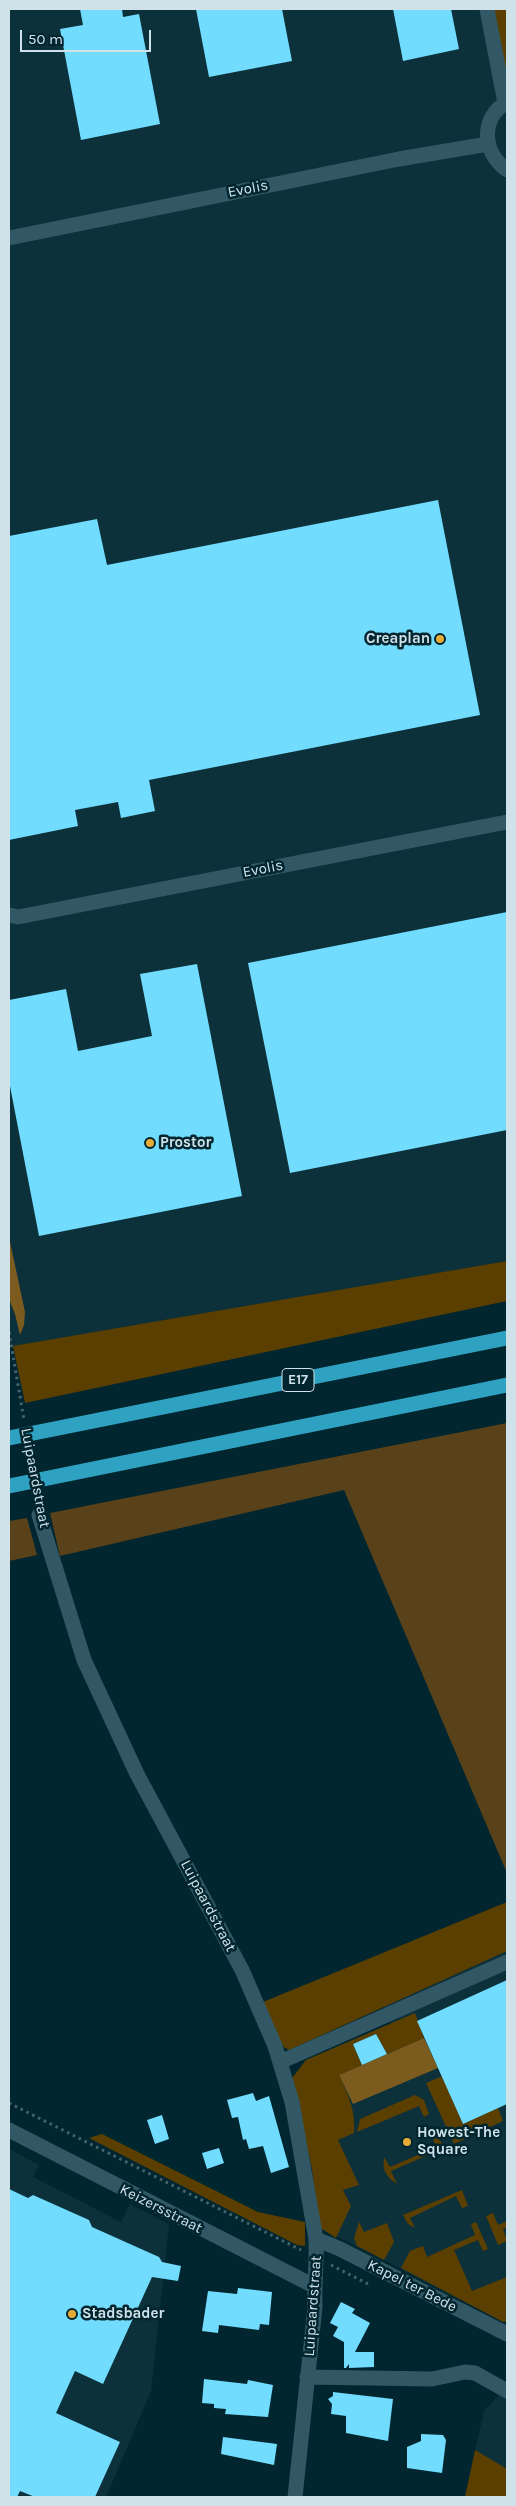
<!DOCTYPE html>
<style>
body{margin:0}
#map{position:relative;width:516px;height:2506px;overflow:hidden;background:#012630;font-family:Karla,sans-serif}
canvas{display:block}
.frame{position:absolute;inset:0;border:10px solid #d0e2e9;pointer-events:none}
.scale{position:absolute;left:20px;top:30px;width:131px;height:22px;box-sizing:border-box;border:2px solid #d0e2e9;border-top:0;padding-left:6px;font-size:15px;line-height:18px;white-space:nowrap;color:#d0e2e9;-webkit-text-stroke:4px #012630;paint-order:stroke}
</style>
<div id="map">
<canvas width="516" height="2506"></canvas>
<div class="frame"></div>
<div class="scale">50 m</div>
</div>
<script>
const c = document.querySelector('canvas').getContext('2d');
c.lineJoin = 'round';
function paint(path, color) { c.fillStyle = color; c.fill(path, 'evenodd'); }
function strokePath(path, color, width, dash) { c.strokeStyle = color; c.lineWidth = width; c.lineCap = dash ? 'butt' : 'round'; c.setLineDash(dash || []); c.stroke(path); }
function label(font, color, halo, rows, align = 'center') {
  c.font = font + ' Karla,sans-serif'; c.lineWidth = 5; c.setLineDash([]); c.textBaseline = 'middle'; c.strokeStyle = halo; c.fillStyle = color; for (const [text, x, y, turn = 0] of rows) {
    c.save(); c.translate(x, y); c.rotate((+turn || 0) * Math.PI / 180); c.textAlign = isNaN(turn) ? turn : align; if (halo) c.strokeText(text, 0, 0); c.fillText(text, 0, 0); c.restore();
  }
}
const built = new Path2D(`
 M9 9H507V1261L9 1347Z
 M507 1951V2324L319 2227 312 2169 292 2078 306 2060 390 2024 383 2007Z
 M9 2149 39 2165 33 2177 121 2222 130 2204 169 2224 151 2391 106 2497H9Z
 M507 2386V2497H465L484 2411Z`);
const green = new Path2D(`
 M492 9H507V84Z
 M507 1261V1301L25 1403 13 1346Z
 M507 1902V1951L289 2050 280 2045 263 2002Z
 M415 2013 424 2038 387 2054 376 2034 353 2044 362 2065 339 2075C348 2095 356 2111 354 2133L338 2140 359 2185 343 2190 351 2206 336 2238 319 2227 312 2169 292 2078 306 2060Z
 M442 2076 463 2124 498 2108 503 2121 454 2144 426 2083Z
 M415 2095 424 2100 429 2114 424 2117 419 2106 357 2132 360 2119Z
 M436 2132 444 2148 391 2171 397 2184C386 2177 382 2170 384 2157L390 2167 436 2147 431 2134Z
 M102 2134 258 2212 305 2222V2246L297 2245 89 2138Z
 M462 2190 468 2206 462 2208 456 2196 410 2218 415 2228 408 2224 403 2215Z
 M493 2213 498 2225 507 2221V2227L503 2229 507 2241 498 2245 486 2216Z
 M359 2222 364 2232 387 2223 394 2242 384 2260 357 2246 354 2238Z
 M476 2222 488 2249 483 2251 478 2240 454 2250 472 2291 507 2277V2321L503 2322 401 2268 410 2251 423 2246 427 2257 475 2235 471 2224Z
 M475 2450 507 2469V2497H465Z`);
const forest = new Path2D(`
 M507 1423V1873L344 1490 60 1556 50 1513Z
 M27 1518 37 1555 9 1561V1521Z`);
const water = new Path2D(`
 M9 1237 25 1312 24 1325 20 1335 15 1314 9 1299Z
 M424 2038 438 2068 353 2104 339 2075Z`);
const building = new Path2D(`
 M80 9H122L123 17 139 14 160 124 81 140 60 29 83 25Z
 M196 9H282L292 61 209 77Z
 M393 9H451L459 49 403 61Z
 M438 500 480 715 149 780 155 811 121 818 118 802 75 810 78 826 9 840V536L97 519 107 565Z
 M507 912V1130L290 1173 248 963Z
 M197 964 242 1196 39 1236 9 1081V1000L66 989 78 1051 152 1036 140 974Z
 M507 1980V2104L463 2124 417 2021Z
 M376 2034 387 2054 362 2065 353 2044Z
 M253 2093 256 2101 269 2096 289 2167 271 2173 263 2146 249 2149 246 2139 243 2140 238 2117 232 2118 227 2100Z
 M162 2115 169 2139 155 2144 147 2120Z
 M219 2148 224 2163 207 2169 202 2153Z
 M9 2189 28 2198 33 2195 89 2220 92 2227 159 2257 162 2262 181 2266 178 2281 152 2277 103 2384 75 2371 56 2413 120 2442 95 2497H35L20 2491 17 2497H9Z
 M238 2288 272 2292 269 2325 260 2324 259 2330 219 2325 218 2333 202 2331 208 2291 237 2294Z
 M341 2302 355 2309 352 2313 370 2323 355 2352H374V2367L349 2368V2364L346 2368H344V2342L333 2336 338 2327 330 2323Z
 M204 2379 247 2384 248 2380 273 2385 268 2417 225 2414 226 2409 214 2408V2404L202 2403Z
 M333 2392 393 2399 388 2441 346 2433V2416L331 2414 332 2404 328 2399 333 2396Z
 M421 2434 443 2435 446 2440 442 2473 407 2468V2447L421 2441Z
 M223 2437 277 2444 274 2465 221 2454Z`);
const path = new Path2D(`
 M9 1332 24 1420
 M28 1449 31 1467
 M9 2103 301 2250
 M331 2265 370 2285`);
const minor = new Path2D(`
 M487 9 505 103
 M507 102C479 119 483 153 507 170
 M9 238 399 159 488 144
 M9 915 18 917 507 822
 M39 1515 84 1660 137 1774 242 1970 275 2046 292 2102 316 2239C317 2262 314 2284 315 2307L295 2497
 M280 2062 507 1962
 M9 2130 314 2286
 M316 2239 340 2249 507 2334
 M307 2377 432 2379 465 2372 475 2373 507 2391`);
const highway = new Path2D(`
 M9 1438 507 1338
 M9 1486 507 1385`);
const markers = [
 [440,639,5,"#e7ac37"],
 [150,1143,5,"#e7ac37"],
 [407,2142,5,"#e7ac37"],
 [72,2314,5,"#e7ac37"]
];
const shields = [
 [298,1380,32]
];
const shieldNames = [
 ["E17",298,1380]
];
const streetNames = [
 ["Evolis",248,189,-11],
 ["Evolis",263,869,-11],
 ["Luipaardstraat",35,1478,79],
 ["Luipaardstraat",208,1906,62],
 ["Keizersstraat",161,2209,27],
 ["Kapel ter Bede",412,2286,27],
 ["Luipaardstraat",313,2306,-86]
];
const poiNames = [
 ["Creaplan",430,639,"right"],
 ["Prostor",160,1143],
 ["Howest-The",417,2133],
 ["Square",417,2150],
 ["Stadsbader",82,2314]
];
paint(built, '#0d313b');
paint(green, '#5b3f00');
paint(forest, '#594219');
paint(water, '#7b5b1e');
paint(building, '#71dcfd');
strokePath(path, '#45646d', 3, [2.5, 4]);
strokePath(minor, '#315864', 15);
strokePath(highway, '#2fa2c1', 15);
for (const [x, y, r, color] of markers) { const dot = new Path2D(); dot.arc(x, y, r, 0, 2 * Math.PI); c.fillStyle = color; c.fill(dot); strokePath(dot, '#012630', 2); }
for (const [x, y, w] of shields) { const box = new Path2D(); box.roundRect(x - w / 2, y - 11.5, w, 23, 4); c.fillStyle = '#012630'; c.fill(box); strokePath(box, '#d0e2e9', 1); }
label('bold 14px', '#d0e2e9', null, shieldNames);
label('15px', '#d0e2e9', '#012630', streetNames);
label('bold 15px', '#d0e2e9', '#012630', poiNames, 'left');
</script>
